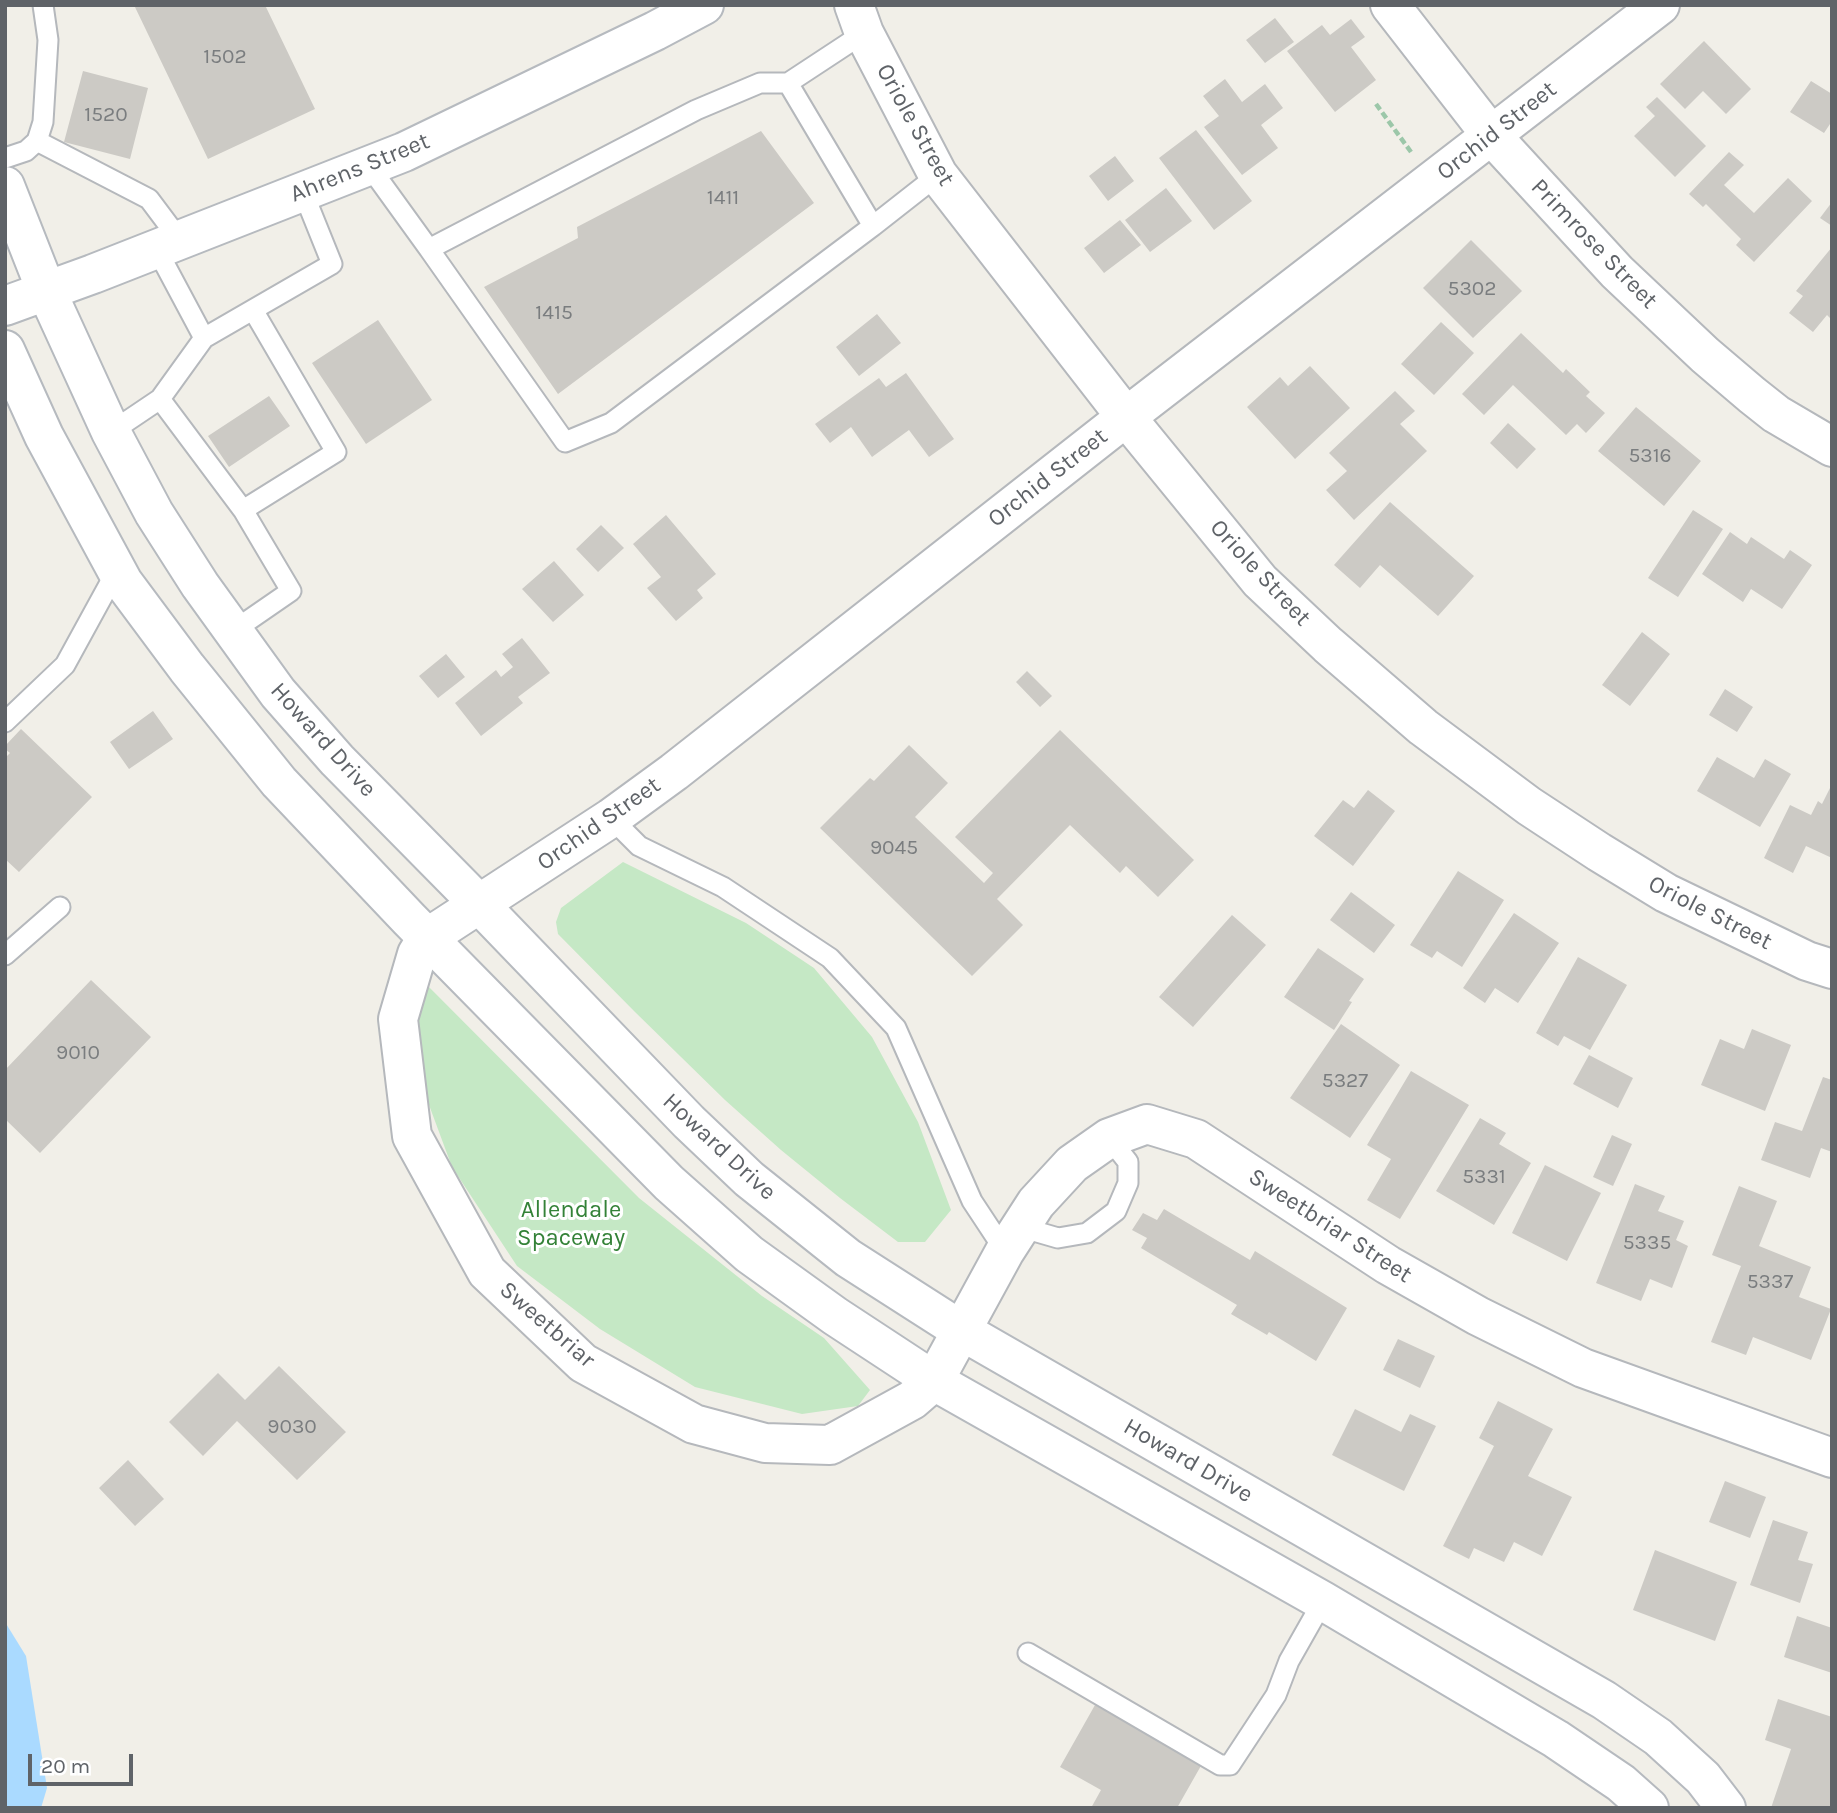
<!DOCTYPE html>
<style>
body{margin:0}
#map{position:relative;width:1837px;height:1813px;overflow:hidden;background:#f1efe8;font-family:Karla,sans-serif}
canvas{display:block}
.frame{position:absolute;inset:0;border:7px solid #5f6368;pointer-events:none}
.scale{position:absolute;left:28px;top:1754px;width:105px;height:32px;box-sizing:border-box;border:4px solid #5f6368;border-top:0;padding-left:9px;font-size:21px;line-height:24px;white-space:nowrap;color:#5f6368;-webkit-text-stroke:5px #fff;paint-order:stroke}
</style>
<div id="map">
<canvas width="1837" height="1813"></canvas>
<div class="frame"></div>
<div class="scale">20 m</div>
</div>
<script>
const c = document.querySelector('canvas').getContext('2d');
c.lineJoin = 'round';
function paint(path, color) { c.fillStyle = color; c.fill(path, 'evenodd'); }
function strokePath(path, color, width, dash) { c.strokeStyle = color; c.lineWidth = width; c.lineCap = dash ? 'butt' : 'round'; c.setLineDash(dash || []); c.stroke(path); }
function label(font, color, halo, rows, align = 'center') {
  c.font = font + ' Karla,sans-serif'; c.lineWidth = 6; c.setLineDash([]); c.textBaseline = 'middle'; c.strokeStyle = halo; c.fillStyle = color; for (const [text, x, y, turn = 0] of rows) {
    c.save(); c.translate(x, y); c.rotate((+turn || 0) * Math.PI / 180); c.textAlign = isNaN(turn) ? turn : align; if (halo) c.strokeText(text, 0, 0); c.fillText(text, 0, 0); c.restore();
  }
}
const green = new Path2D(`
 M623 862 746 923 814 968 872 1037 918 1122 951 1210 925 1242H898L840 1198 781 1150 725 1100 635 1012 558 934 556 922 561 908Z
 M422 980 639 1198 762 1296 824 1338 870 1390 858 1406 802 1414 695 1387 600 1329 517 1266 452 1167 422 1086 408 1028Z`);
const water = new Path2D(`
 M5 1622 26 1656 47 1788 41 1808H5Z`);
const building = new Path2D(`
 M134 5H265L315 109 208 159Z
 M1275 18 1294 42 1265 63 1246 40Z
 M1351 19 1365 37 1351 47 1376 80 1335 112 1287 51 1322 25 1330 35Z
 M1704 41 1751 89 1726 114 1703 91 1685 109 1660 84Z
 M83 71 148 88 130 159 64 142Z
 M1225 79 1242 102 1265 84 1283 108 1261 125 1278 148 1242 175 1204 127 1219 116 1203 96Z
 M1811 81 1832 94V121L1824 133 1790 112Z
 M1657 97 1706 146 1675 177 1634 136 1655 116 1646 107Z
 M1196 130 1252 201 1214 230 1159 158Z
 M761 131 814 203 558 394 484 287 578 238 577 227Z
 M1729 152 1744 165 1724 185 1754 213 1788 178 1812 201 1754 262 1736 245 1741 239 1706 204 1703 207 1689 194Z
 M1115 156 1134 181 1108 201 1089 176Z
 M1166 188 1192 221 1150 252 1125 220Z
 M1832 202V226L1820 218Z
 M1120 220 1141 245 1104 273 1084 248Z
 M1471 240 1522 291 1473 338 1423 288Z
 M1832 247V320L1827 315 1813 332 1789 313 1803 296 1796 291Z
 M877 314 901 343 859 376 836 347Z
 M378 320 432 400 366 444 312 363Z
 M1441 322 1474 353 1434 395 1401 364Z
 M1521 333 1563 373 1566 369 1590 392 1586 396 1605 413 1586 433 1577 424 1566 435 1513 385 1484 415 1462 394Z
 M1310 366 1350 408 1295 459 1247 407 1280 377 1288 386Z
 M906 373 954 439 929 457 909 430 872 457 851 427 830 443 815 424 879 378 886 387Z
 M1395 391 1415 411 1400 424 1427 451 1354 520 1326 490 1347 471 1329 453Z
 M269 396 290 426 229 467 208 436Z
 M1636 407 1701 461 1664 506 1598 451Z
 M1508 423 1536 449 1517 469 1490 443Z
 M1390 502 1474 576 1438 616 1380 565 1360 588 1334 565Z
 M1693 510 1723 529 1678 597 1648 578Z
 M666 515 716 574 697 590 703 598 676 621 647 588 661 577 633 544Z
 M601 525 624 548 598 572 576 549Z
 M1730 532 1747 544 1751 537 1784 559 1790 550 1812 565 1782 609 1751 589 1743 602 1702 574Z
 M554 561 584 595 553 622 522 589Z
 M1642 632 1670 654 1630 706 1602 685Z
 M522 638 550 673 518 697 523 703 481 736 455 703 496 670 501 677 513 667 502 654Z
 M446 654 465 677 438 698 419 676Z
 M1027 671 1052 696 1040 707 1016 682Z
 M1725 689 1753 707 1737 732 1709 715Z
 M153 711 173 739 129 769 110 742Z
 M21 729 92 797 19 872 5 859V758L10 753 5 749V746Z
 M1060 730 1194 860 1158 897 1126 866 1120 873 1070 825 997 899 1023 925 972 976 820 828 870 778 874 781 909 745 948 783 915 817 984 883 993 873 955 837Z
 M1717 757 1754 778 1765 759 1791 774 1760 827 1697 791Z
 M1832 784V858L1806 846 1793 873 1764 858 1790 805 1811 815 1818 801 1822 804Z
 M1368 790 1395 811 1353 866 1314 836 1343 800 1354 808Z
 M1458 871 1504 900 1462 967 1437 951 1432 958 1410 945Z
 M1351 892 1395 925 1374 953 1330 920Z
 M1514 913 1559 943 1518 1003 1495 988 1485 1003 1463 988Z
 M1232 915 1266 945 1193 1027 1159 997Z
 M1318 948 1364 979 1349 1001 1352 1002 1334 1030 1284 997Z
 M1578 957 1627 985 1590 1050 1564 1036 1558 1046 1536 1033Z
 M91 980 151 1037 40 1153 5 1119V1070Z
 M1341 1024 1400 1065 1350 1138 1290 1098Z
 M1752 1029 1791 1045 1765 1111 1701 1085 1720 1039 1744 1049Z
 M1589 1055 1633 1078 1618 1108 1573 1084Z
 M1411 1071 1469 1105 1400 1219 1367 1200 1391 1159 1367 1145Z
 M1823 1077 1832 1080V1152L1821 1148 1810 1178 1761 1160 1775 1122 1802 1131Z
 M1480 1118 1506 1133 1499 1144 1531 1163 1494 1225 1436 1191Z
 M1612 1135 1632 1144 1613 1186 1593 1177Z
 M1545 1165 1601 1193 1567 1261 1512 1233Z
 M1635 1184 1665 1196 1658 1211 1684 1221 1676 1240 1688 1246 1672 1288 1650 1279 1641 1301 1596 1283Z
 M1739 1186 1777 1201 1759 1246 1811 1267 1799 1297 1831 1309 1811 1360 1753 1337 1746 1355 1711 1342 1741 1266 1712 1255Z
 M1164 1209 1250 1260 1255 1251 1347 1308 1316 1361 1269 1332 1267 1335 1231 1314 1237 1305 1141 1248 1147 1238 1132 1230 1143 1213 1157 1220Z
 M1398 1339 1435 1356 1420 1388 1383 1370Z
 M279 1366 346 1432 297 1480 237 1421 203 1456 169 1422 218 1373 245 1400Z
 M1498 1401 1553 1429 1528 1476 1572 1497 1542 1556 1514 1542 1504 1562 1474 1548 1469 1559 1443 1546 1494 1446 1479 1438Z
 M1355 1409 1401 1432 1410 1414 1436 1426 1404 1491 1332 1455Z
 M128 1460 164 1499 135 1526 99 1488Z
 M1725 1481 1766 1497 1750 1538 1709 1522Z
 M1773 1520 1808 1532 1798 1560 1813 1564 1800 1603 1750 1585Z
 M1655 1550 1737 1582 1715 1641 1633 1610Z
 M1797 1616 1832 1628V1673L1784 1657Z
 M1778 1699 1832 1717V1808H1771L1791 1749 1765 1740Z
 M1095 1705 1202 1764 1177 1808H1091L1101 1790 1060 1767Z`);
const path = new Path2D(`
 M1376 104 1411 152`);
const lane = new Path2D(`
 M788 83 873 226 938 175
 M37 141 149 199 179 239
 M5 158 26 151 37 141 43 122 48 40 43 5
 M369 166 429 249 696 110 760 83H788L864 33
 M156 248 204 338
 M429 249 565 442 611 423 873 226
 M160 399 243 510
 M111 432 160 399 204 338 332 264 303 192
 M233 631 291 591 243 510 336 452 253 310
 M5 722 65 665 117 570
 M611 818 639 846 723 887 830 958 896 1028 972 1201 1005 1251
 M5 955 60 907
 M1020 1227 1058 1238 1087 1233 1116 1211 1128 1183V1162L1109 1138
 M1028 1653 1220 1765H1230L1276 1695 1289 1661 1323 1601`);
const street = new Path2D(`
 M854 5 864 33 938 175 1126 417 1260 581 1328 645 1423 727 1529 806 1599 852 1666 893 1807 961 1832 969
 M1390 5 1491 135 1617 272 1705 355 1752 395 1776 414 1832 447
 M1660 5 1126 417 674 772 611 818 427 938 417 954 398 1019 412 1136 487 1272 583 1363 694 1424 765 1443 830 1445 912 1400 934 1381 1005 1251 1036 1203 1072 1164 1109 1138 1147 1124 1196 1139 1388 1265 1478 1316 1583 1368 1832 1458`);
const secondary = new Path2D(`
 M5 186 46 290 111 432 154 513 200 585 278 693 337 760 480 905 689 1122 749 1179 848 1258 962 1331 1604 1700 1658 1737 1703 1778 1726 1808
 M5 306 93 274 404 152 655 31 704 5
 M5 350 44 436 123 582 187 668 279 782 409 919 669 1183 749 1254 835 1316 934 1381 1323 1601 1556 1739 1621 1783 1649 1808`);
const numberNames = [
 ["1502",225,57],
 ["1520",106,115],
 ["1411",723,198],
 ["5302",1472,289],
 ["1415",554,313],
 ["5316",1650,456],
 ["9045",894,848],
 ["9010",78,1053],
 ["5327",1345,1081],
 ["5331",1484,1177],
 ["5335",1647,1243],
 ["5337",1770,1282],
 ["9030",292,1427]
];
const streetNames = [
 ["Oriole Street",915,125,61],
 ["Orchid Street",1497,131,-38],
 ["Ahrens Street",360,168,-22],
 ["Primrose Street",1594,244,46],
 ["Orchid Street",1048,478,-38],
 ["Oriole Street",1260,573,47],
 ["Howard Drive",323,740,48],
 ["Orchid Street",599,824,-35],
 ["Oriole Street",1710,913,27],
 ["Howard Drive",719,1147,43],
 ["Sweetbriar Street",1330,1226,33],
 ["Sweetbriar",547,1325,41],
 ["Howard Drive",1188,1461,30]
];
const parkNames = [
 ["Allendale",571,1210],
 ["Spaceway",571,1238]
];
paint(green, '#c5e8c5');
paint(water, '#aadaff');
paint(building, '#cccac5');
strokePath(lane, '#b5b8bc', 23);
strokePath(street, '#b5b8bc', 42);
strokePath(secondary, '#b6babf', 42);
strokePath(path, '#9cc7a9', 4.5, [7, 3.5]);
strokePath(lane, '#fff', 19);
strokePath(street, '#fff', 38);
strokePath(secondary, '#fff', 38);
label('21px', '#7a7d7f', null, numberNames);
label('24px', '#5f6368', '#fff', streetNames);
label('24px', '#348238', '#fff', parkNames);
</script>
